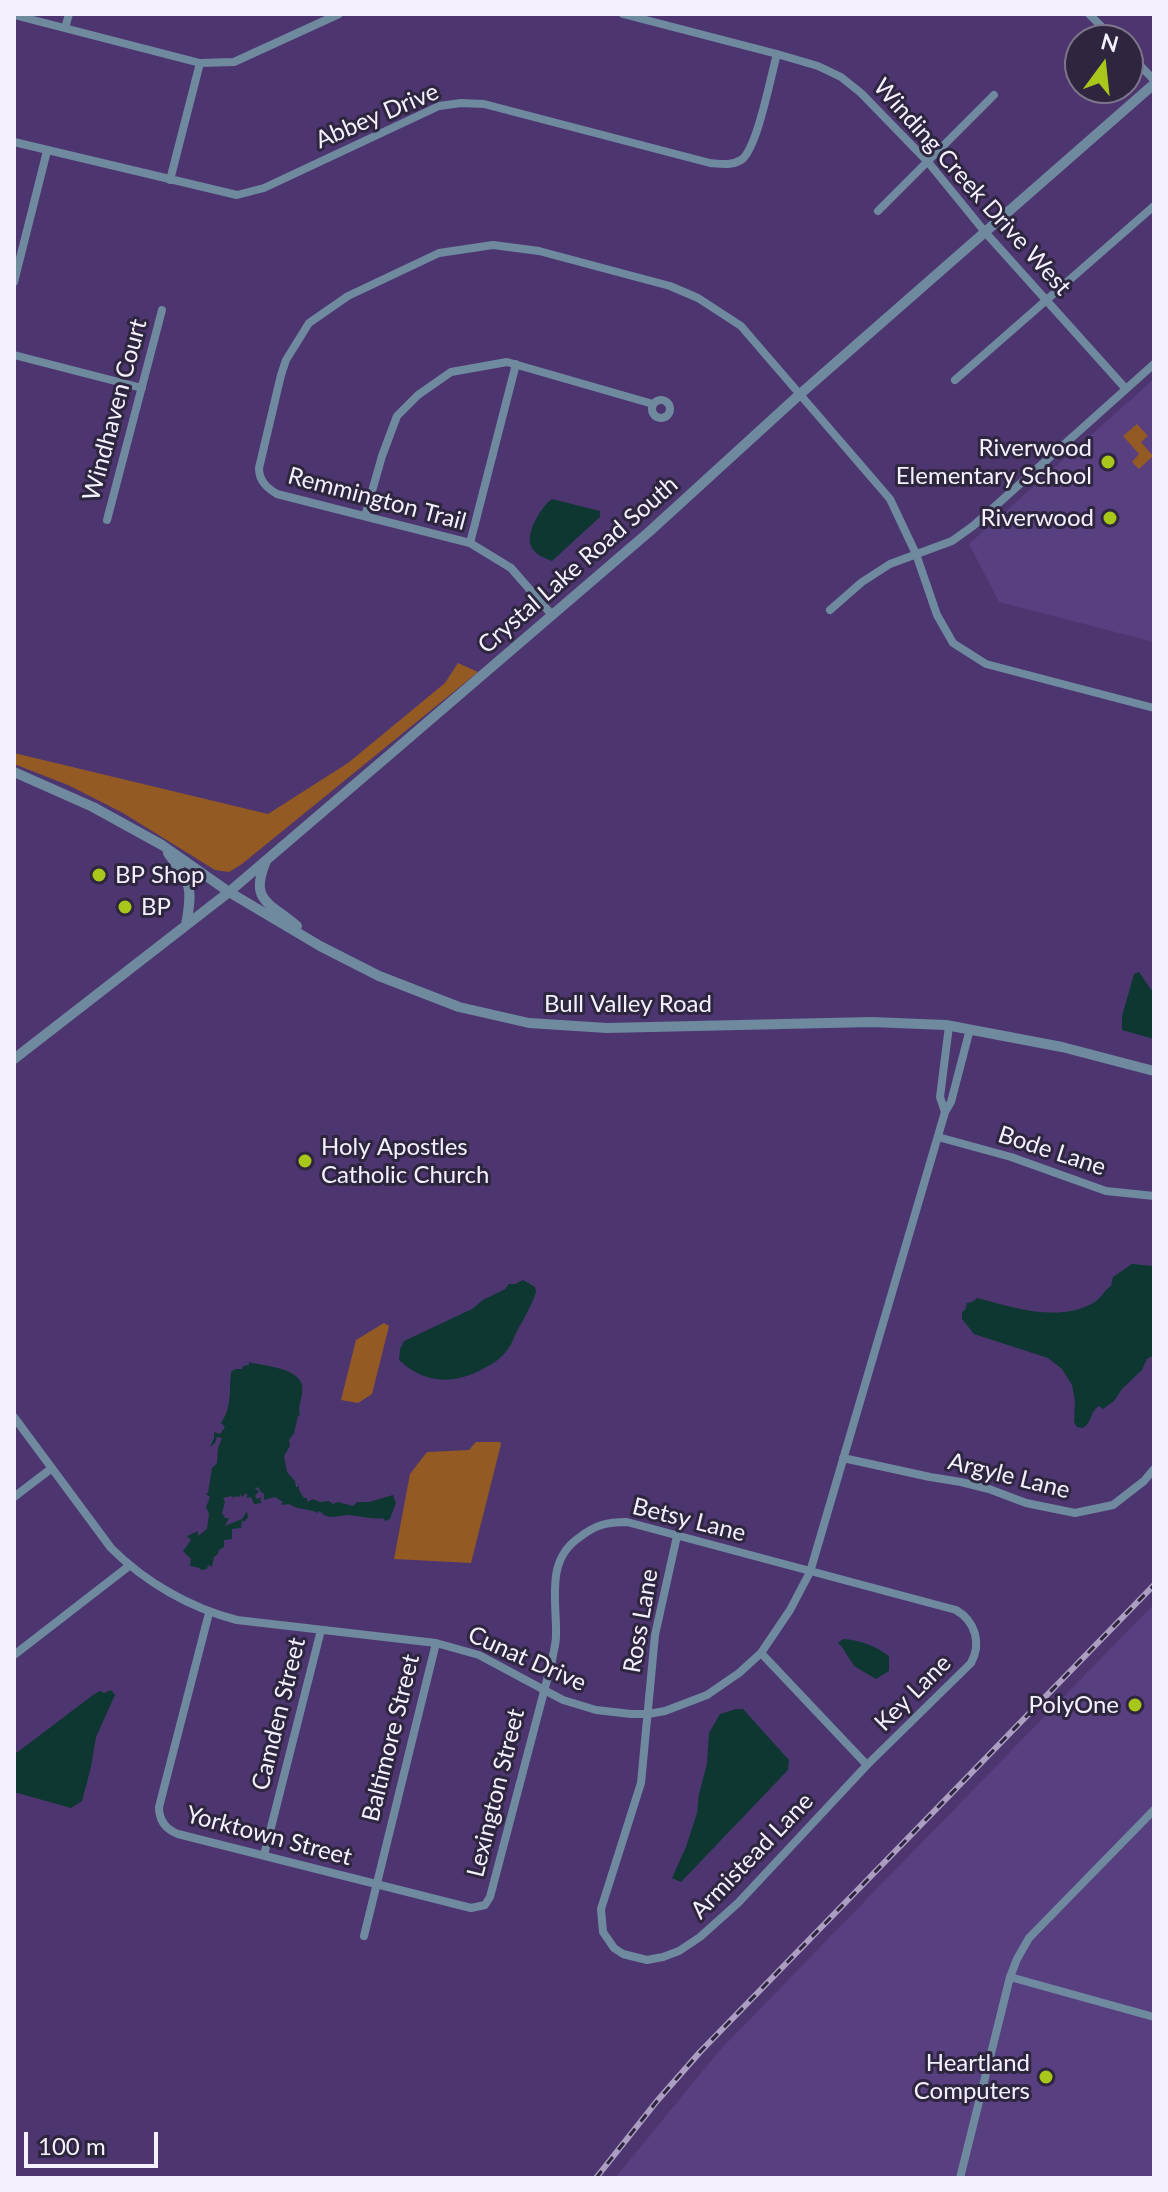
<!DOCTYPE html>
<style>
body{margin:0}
#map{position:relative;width:1168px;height:2192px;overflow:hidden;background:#4d3670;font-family:Lato,sans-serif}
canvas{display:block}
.frame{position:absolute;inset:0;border:16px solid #f4f0fe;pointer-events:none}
.north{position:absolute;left:1064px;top:24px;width:80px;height:80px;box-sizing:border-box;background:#2e253f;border:2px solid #7d768b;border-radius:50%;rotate:15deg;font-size:22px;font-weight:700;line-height:32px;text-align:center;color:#f4f0fe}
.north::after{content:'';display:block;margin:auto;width:28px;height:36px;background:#a9c71a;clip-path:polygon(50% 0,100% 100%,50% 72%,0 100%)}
.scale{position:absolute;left:24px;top:2132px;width:134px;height:36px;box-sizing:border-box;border:4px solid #f4f0fe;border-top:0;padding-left:10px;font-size:24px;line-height:28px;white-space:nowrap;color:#f4f0fe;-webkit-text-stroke:6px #2e253f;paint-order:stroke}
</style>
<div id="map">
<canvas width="1168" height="2192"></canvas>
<div class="frame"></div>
<div class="north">N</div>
<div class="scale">100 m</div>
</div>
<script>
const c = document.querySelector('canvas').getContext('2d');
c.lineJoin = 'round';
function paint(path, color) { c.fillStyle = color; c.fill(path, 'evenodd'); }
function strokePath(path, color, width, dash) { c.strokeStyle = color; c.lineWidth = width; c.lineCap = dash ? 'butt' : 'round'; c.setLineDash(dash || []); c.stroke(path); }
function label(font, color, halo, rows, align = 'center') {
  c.font = font + ' Lato,sans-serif'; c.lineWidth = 6; c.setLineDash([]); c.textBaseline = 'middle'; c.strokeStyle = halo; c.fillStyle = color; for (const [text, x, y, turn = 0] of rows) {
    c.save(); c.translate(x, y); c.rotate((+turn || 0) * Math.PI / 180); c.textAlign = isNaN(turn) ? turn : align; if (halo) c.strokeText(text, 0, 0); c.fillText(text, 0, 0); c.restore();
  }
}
const built = new Path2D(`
 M1154 379V642L999 602 969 544Z
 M1154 1604V2178H615L719 2051Z`);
const green = new Path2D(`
 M1137 424 1148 436 1141 442 1153 456 1139 469 1132 462 1139 454 1123 436Z
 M458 663 478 672 242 864 229 872 215 870 123 813 68 785 14 764V753L268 814 348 763 445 683Z
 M384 1323 389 1326 372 1394 358 1403 341 1400 356 1340Z
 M476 1442H500L501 1444 471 1563 394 1559 410 1474 427 1452 469 1450Z`);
const water = new Path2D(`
 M552 499 600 511V517L552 561C544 558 534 554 531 546 525 534 542 505 552 499Z
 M1139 972 1154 994V1039L1122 1030V1016L1134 974Z
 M1132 1264 1154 1266V1355L1147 1359 1142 1370 1122 1389 1114 1401 1103 1409 1099 1406C1090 1411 1092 1423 1083 1428L1077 1427 1074 1422 1075 1401 1072 1385 1062 1369 1048 1358 974 1334 962 1319V1312L965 1310 967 1303 972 1302 977 1298C1013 1307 1057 1323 1093 1303 1101 1299 1103 1291 1111 1286L1113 1277Z
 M523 1280 535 1287 536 1292C531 1307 524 1318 516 1333 513 1339 512 1344 508 1349 500 1360 491 1365 479 1371 448 1386 421 1381 399 1360L400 1349 404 1341 472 1309 483 1300 505 1289 509 1284H515Z
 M249 1362C262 1366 298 1367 302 1385 304 1396 297 1405 300 1415L298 1416 294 1433 289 1440 290 1446 284 1456 287 1472 295 1481 296 1487H298L299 1483V1490L304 1498H307V1502L313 1499 320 1502 329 1501 333 1504 338 1502 353 1506 357 1502H369L393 1495 396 1503 390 1519 385 1521 383 1518C371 1520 361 1516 349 1515 342 1515 332 1519 324 1515 322 1514 321 1512 319 1511L318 1513C308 1508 297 1510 289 1504L281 1505 283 1502 275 1497 264 1500V1494L261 1492 258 1487 255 1489 259 1491 255 1496 257 1499 262 1497 260 1500 262 1503 254 1504 251 1497 247 1498V1493L241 1497V1494L239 1497 234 1496V1499L232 1496 223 1498 225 1502 222 1513 225 1518H229L225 1526 242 1519 247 1511 248 1517 244 1522 242 1520 241 1528 232 1529V1539L224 1540V1547L219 1550 218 1554 214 1557 212 1567 208 1565 207 1569 201 1570 200 1568 190 1566 191 1559 183 1551 191 1540 187 1536 198 1531V1536L207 1529 209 1514 206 1507 210 1497 206 1494 208 1493 212 1468 217 1463 218 1448 222 1438 217 1437 215 1443 210 1447 214 1438V1432L220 1434 225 1427 221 1423C232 1407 229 1392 231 1372L235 1369H242L243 1366 249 1365Z
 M843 1639C860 1640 876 1646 889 1656V1671L876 1679 854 1666 842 1647 838 1643Z
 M111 1690 115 1695 96 1737 91 1767 82 1801 71 1808 14 1792V1753L19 1751 93 1695 100 1691 104 1693Z
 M736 1709H743L789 1760 788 1770 681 1882 672 1878 686 1847 697 1813 699 1794 707 1764 709 1733 720 1714Z`);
const minor = new Path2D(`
 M623 14 777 54 818 66 841 77 861 93 928 162 985 232 1126 389
 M1089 14 1115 40
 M14 15 200 63 234 62 339 14
 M65 28 69 14
 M1128 53 1154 80
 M14 142 237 195 264 188 439 106 461 103 484 104 710 163C721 164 731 166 741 160 757 150 771 75 777 54
 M170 180 200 63
 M878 211 994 95
 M14 282 47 151
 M14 355 142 388
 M955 380 1154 206
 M652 409a9 9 0 1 1 18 0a9 9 0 1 1-18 0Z
 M365 516 382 456 397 416 418 395 451 372 507 362 653 404
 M107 520 162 310
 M470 543 516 364
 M830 610 862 582 890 564 952 541 973 526 1154 364
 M552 615 511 568 470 543 277 494C267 488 259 481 259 468L281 375 286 360 309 323 348 296 439 253 493 245 539 251 670 286 698 298 741 326 890 499 916 554 937 615 953 643 986 664 1154 708
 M945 1112 940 1097 949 1026
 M938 1137 1011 1157 1106 1191 1154 1196
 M14 1417 111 1548C145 1582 190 1608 237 1620L436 1643 479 1655 563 1700 596 1710 631 1714H648L665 1711 707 1695 739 1673 761 1653 790 1610 810 1572 945 1112 951 1102 970 1029
 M843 1458 930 1477 961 1482 989 1489 1026 1503 1075 1513 1113 1505 1144 1481 1154 1469
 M14 1497 52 1468
 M209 1613 159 1807C159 1820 165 1829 178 1834L471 1908 485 1905 490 1897 552 1661C553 1653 556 1644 556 1636 557 1600 545 1560 580 1537 595 1525 607 1522 627 1522L956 1610C975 1621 982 1643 971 1663L867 1765 738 1903 700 1937 679 1951 663 1957 647 1960 623 1954 614 1948 603 1932 601 1909 641 1783 655 1635 677 1536
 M761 1653 867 1765
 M14 1655 129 1566
 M264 1855 321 1630
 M364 1936 436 1643
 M1010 1977 1154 2017
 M960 2178 1010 1977 1017 1959 1029 1938 1154 1810`);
const tertiary = new Path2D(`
 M14 772 93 807 162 845 229 892 320 946 379 976 459 1007 529 1023 607 1028 871 1022 946 1025 1062 1047 1154 1071
 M168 853C191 885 193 886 186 925
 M266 861C249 901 269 902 297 926
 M14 1059 229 892 388 756 650 531 799 395 1154 84`);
const rail = new Path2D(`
 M596 2178 657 2101 700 2052 1154 1585`);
const markers = [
 [1108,462,8,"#a9c71a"],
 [1110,518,8,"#a9c71a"],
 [99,875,8,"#a9c71a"],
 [125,907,8,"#a9c71a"],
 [305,1161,8,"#a9c71a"],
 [1135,1705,8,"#a9c71a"],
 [1046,2077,8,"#a9c71a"]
];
const streetNames = [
 ["Abbey Drive",377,116,-23],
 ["Winding Creek Drive West",972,187,48],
 ["Windhaven Court",115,410,-75],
 ["Remmington Trail",377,499,15],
 ["Crystal Lake Road South",578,565,-41],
 ["Bull Valley Road",628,1004],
 ["Bode Lane",1052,1151,18],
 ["Argyle Lane",1009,1476,14],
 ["Betsy Lane",689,1520,14],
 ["Ross Lane",641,1621,-80],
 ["Cunat Drive",527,1659,24],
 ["Key Lane",913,1693,-45],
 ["Camden Street",279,1714,-76],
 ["Baltimore Street",391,1738,-76],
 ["Lexington Street",496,1793,-76],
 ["Yorktown Street",269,1836,15],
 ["Armistead Lane",752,1856,-46]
];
const poiNames = [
 ["Riverwood",1092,448],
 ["Elementary School",1092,476],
 ["Riverwood",1094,518],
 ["BP Shop",115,875,"left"],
 ["BP",141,907,"left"],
 ["Holy Apostles",321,1147,"left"],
 ["Catholic Church",321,1175,"left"],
 ["PolyOne",1119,1705],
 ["Heartland",1030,2063],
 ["Computers",1030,2091]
];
paint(built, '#583f80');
paint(green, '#935a24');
paint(water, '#0e3731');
strokePath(minor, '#6f8a9f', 8);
strokePath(tertiary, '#6f8a9f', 10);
strokePath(rail, '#ab9ec0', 6);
strokePath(rail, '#2e253f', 3, [9]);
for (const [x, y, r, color] of markers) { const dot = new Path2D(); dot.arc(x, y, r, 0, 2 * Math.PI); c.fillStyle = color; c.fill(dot); strokePath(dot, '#2e253f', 3); }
label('24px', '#f4f0fe', '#2e253f', streetNames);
label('24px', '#f4f0fe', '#2e253f', poiNames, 'right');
</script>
